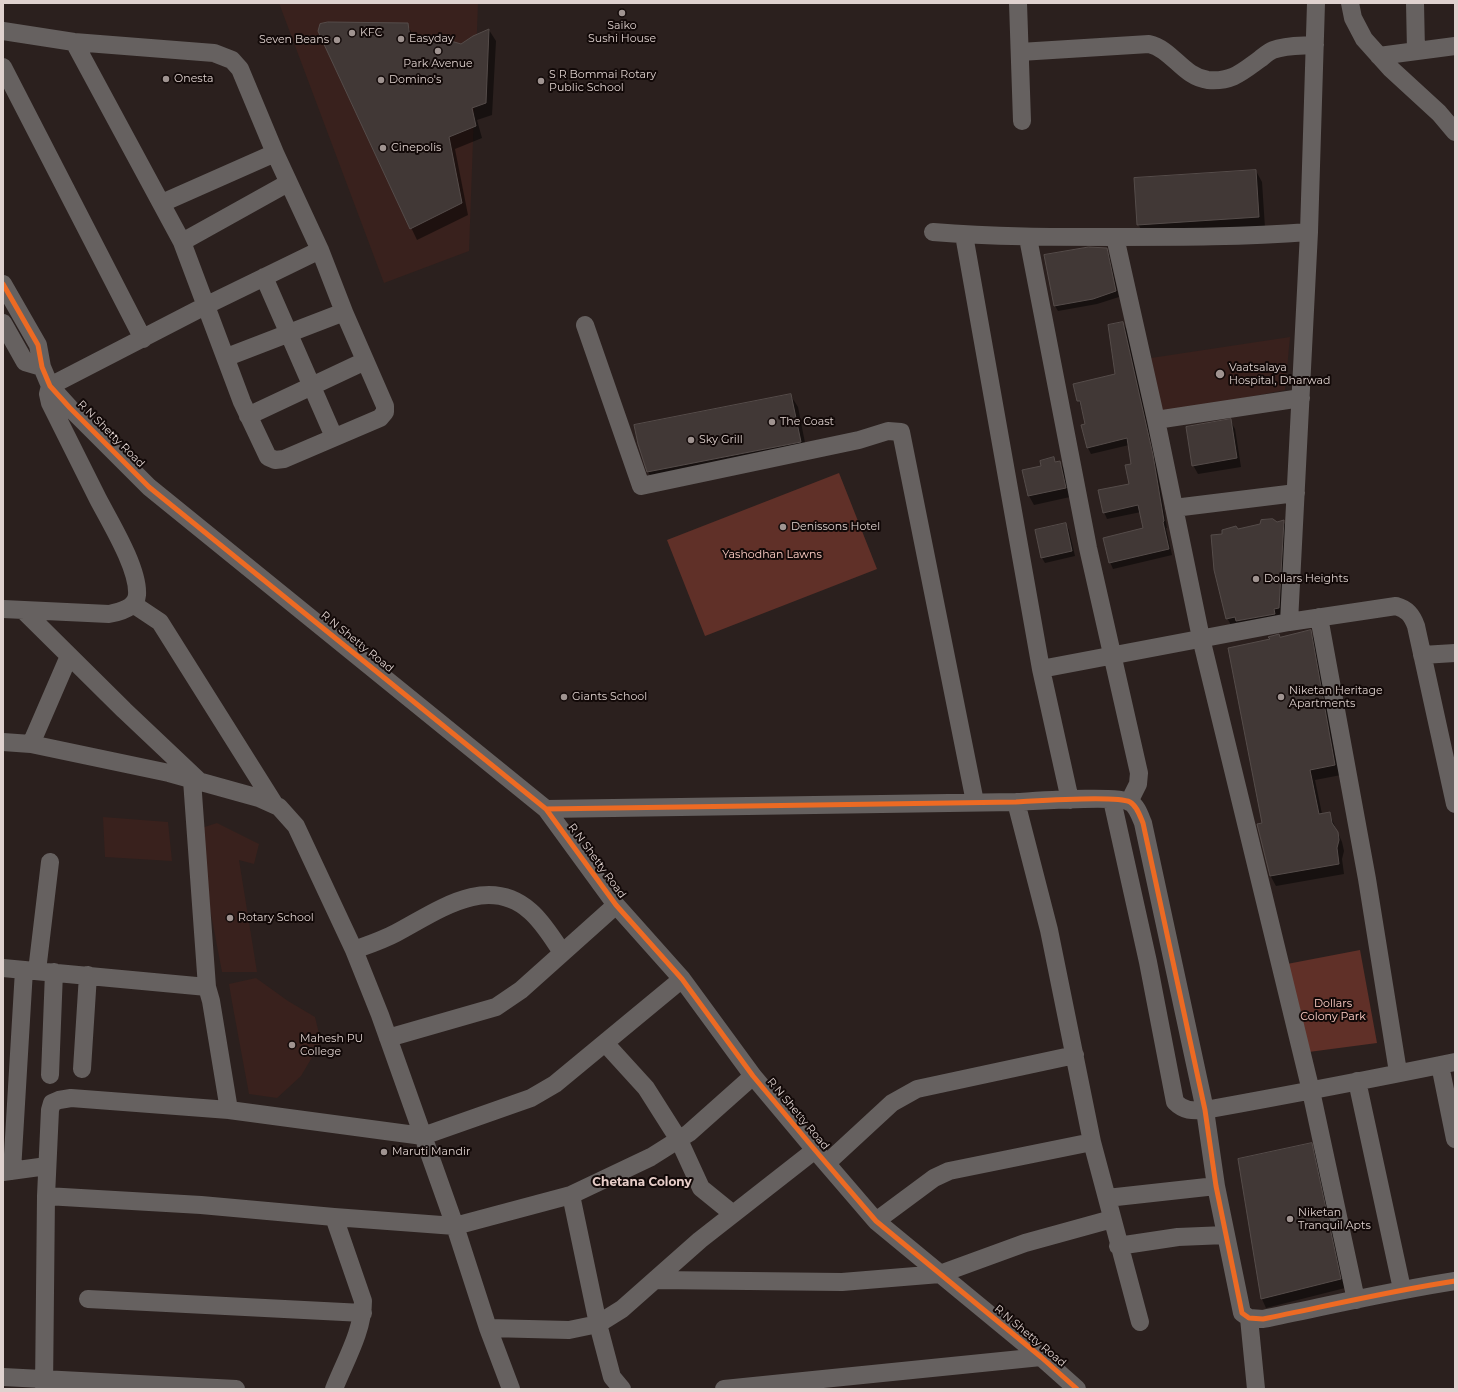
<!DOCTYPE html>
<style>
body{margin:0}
#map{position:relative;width:1458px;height:1392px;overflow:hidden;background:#2b201e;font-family:Montserrat,sans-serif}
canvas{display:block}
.frame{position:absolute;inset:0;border:4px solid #dfd2cf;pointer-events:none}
</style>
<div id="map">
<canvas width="1458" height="1392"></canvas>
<div class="frame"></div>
</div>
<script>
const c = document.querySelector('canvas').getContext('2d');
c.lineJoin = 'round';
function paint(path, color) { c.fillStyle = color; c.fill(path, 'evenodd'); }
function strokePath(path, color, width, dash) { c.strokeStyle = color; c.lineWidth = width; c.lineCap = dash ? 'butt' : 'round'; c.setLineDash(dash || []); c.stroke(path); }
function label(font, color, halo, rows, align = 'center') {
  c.font = font + ' Montserrat,sans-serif'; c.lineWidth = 4; c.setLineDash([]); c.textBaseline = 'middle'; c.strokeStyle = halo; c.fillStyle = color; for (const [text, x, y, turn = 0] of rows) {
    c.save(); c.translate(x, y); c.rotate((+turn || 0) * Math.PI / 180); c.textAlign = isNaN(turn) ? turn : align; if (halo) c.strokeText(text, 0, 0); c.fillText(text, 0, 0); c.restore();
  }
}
const built = new Path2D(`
 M279 3H478L469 251 384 283Z
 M1290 337 1285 390 1160 414 1151 358Z
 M103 817 168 822 172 861 105 857Z
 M217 823 259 844 254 864 239 860 257 972H222L195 830Z
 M256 978 288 1001 315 1017 321 1042 301 1076 277 1098 249 1094 232 1002 229 984Z`);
const green = new Path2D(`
 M839 473 877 569 705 636 667 540Z
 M1360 950 1377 1043 1301 1053 1287 964Z`);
const shadow = new Path2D(`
 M407 24 415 39 461 45 473 37 489 30 496 41 492 115 477 120 482 138 455 149 468 215 417 240 322 40Z
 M1256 171 1262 182 1265 228 1145 236 1138 224Z
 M1106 248 1109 254 1119 297 1097 304 1058 311 1055 306Z
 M1123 323 1127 330 1156 463 1167 528H1166L1172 555 1113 569 1110 562 1144 529 1141 512 1107 519 1104 512 1130 485 1132 465 1129 445 1091 454 1088 448 1086 425 1074 384 1116 375Z
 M791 396 798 407 807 453 655 483 648 472Z
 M1230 420 1235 429 1241 467 1198 474 1193 465Z
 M1054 459 1056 463 1060 462 1065 471 1070 497 1034 505 1029 496 1024 471 1042 466Z
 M1283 521 1290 532 1285 620 1234 630 1227 618 1223 535 1238 530Z
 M1066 524 1069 530 1075 556 1045 563 1042 558 1036 531Z
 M1310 631 1316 641 1341 775 1315 780 1322 814 1329 813 1342 842 1344 851 1342 859 1344 874 1276 886 1270 875 1263 824 1280 638Z
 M1311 1144 1316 1153 1345 1288 1266 1308 1262 1299 1239 1160Z`);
const building = new Path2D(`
 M328 22 408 23 410 38H441L461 44 473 36 489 29 486 103 472 108 476 126 449 137 462 203 410 229 322 40 318 31 320 24Z
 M1256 170 1259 217 1137 225 1134 178Z
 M1089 247 1107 248 1116 291 1093 299 1054 306 1044 255Z
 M1123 322 1153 455 1164 521 1163 522 1169 549 1109 563 1103 538 1143 528 1138 505 1103 513 1098 490 1129 484 1125 465 1131 464 1127 438 1087 448 1081 425 1085 424 1080 401H1077L1073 384 1115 374 1108 325Z
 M791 394 801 442 647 472 638 444 634 425Z
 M1231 419 1237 458 1192 466 1186 427Z
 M1054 457 1055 462 1060 461 1066 488 1028 496 1022 470 1041 466 1040 461Z
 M1273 519 1277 522 1284 520 1279 608 1274 609 1275 614 1236 621 1235 617 1226 619 1214 570 1211 535 1222 534V530L1236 526 1238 529 1260 524 1261 520Z
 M1066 523 1072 551 1041 558 1035 530Z
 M1311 630 1335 765 1310 770 1319 814 1330 812 1332 823 1338 832 1339 840 1337 848 1339 864 1270 876 1257 824 1262 823 1228 648 1270 639 1268 637 1279 634 1280 637Z
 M1312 1143 1341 1279 1261 1299 1238 1159Z`);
const minor = new Path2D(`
 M1018 3 1022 121
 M1350 3 1353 18 1364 39 1390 68 1439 113 1455 132
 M1415 3 1416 51
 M3 31 74 42 214 53 232 60 240 69 275 153 320 250 344 312 385 406V412L380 418 284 459 275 460 268 457 242 402 182 242 74 42
 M1020 52 1149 44C1172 49 1183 77 1208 80 1232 82 1242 72 1260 59 1264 56 1268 52 1273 50 1286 45 1301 46 1315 45
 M1379 56 1455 46
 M3 67 143 339
 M162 203 275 153
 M933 232C994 237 1054 237 1115 237 1180 237 1244 237 1309 232
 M964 235 1041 669 1070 800
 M1115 237 1156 420 1201 638 1311 1091 1356 1300
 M1028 238 1088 548 1139 773 1138 784 1129 802
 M182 242 288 183
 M264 277 334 437
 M3 284 38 345 42 367 50 386 70 408 149 487 546 809 616 905 682 979 753 1076 815 1150 876 1221 1041 1357 1077 1389
 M3 323 25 362 42 367
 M585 325 641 486 859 440 888 431 901 432 975 802
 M227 357 344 312
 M248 416 365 361
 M1156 420 1301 398
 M1174 508 1296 493
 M133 604 160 622 275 805
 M3 609 109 614C120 612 136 608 137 595 139 569 110 522 98 499 82 467 66 435 50 403L48 394 50 386 205 306 320 250
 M23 610 124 710 198 780
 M1319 617 1367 879 1398 1072
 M1289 622 1309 232 1316 3
 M1422 655 1455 653
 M1041 669 1289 622 1396 606C1407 609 1412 615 1416 626L1455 804
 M3 742 31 744 169 773 259 798 279 807 296 826 354 950 380 1015 455 1226 488 1328 511 1389
 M31 744 69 656
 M192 780 207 987
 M1112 800 1148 962 1175 1102C1184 1111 1192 1111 1205 1110 1288 1095 1372 1079 1455 1062
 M1016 802 1049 930 1092 1142 1140 1322
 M546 809 1016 802C1036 801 1116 795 1130 802 1137 806 1140 816 1143 823L1205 1110 1216 1186 1242 1313 1249 1318 1263 1319C1327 1306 1390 1291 1455 1281
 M354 950C368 945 383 940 396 933 436 912 487 873 530 911 543 922 552 938 562 952
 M3 968 207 987 211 1001 229 1110
 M37 971 50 862
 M388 1038 496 1007 521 990 616 905
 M605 1043 646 1088 679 1140 701 1188 733 1214
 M1440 1065 1455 1139
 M82 1069 88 975
 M50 1075 54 972
 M1357 1081 1402 1289
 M827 1163 892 1103 917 1089 1075 1055
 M12 1171 24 970
 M3 1172 47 1166
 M571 1195 598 1324 612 1377 622 1389
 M46 1196 201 1205 334 1217 455 1226 571 1195 651 1157 689 1133 753 1076
 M1107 1198 1216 1186
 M334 1217 363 1301C363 1331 345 1361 334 1389
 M876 1221 934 1178 949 1171 1092 1142
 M1118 1246 1178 1237 1226 1235
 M655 1280 842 1282 940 1274 1025 1243 1112 1219
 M88 1299 363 1313
 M1249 1318 1256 1389
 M488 1328 569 1330 598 1324 622 1309 700 1240 815 1150
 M3 1377 236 1389
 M44 1389 46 1196 50 1110 52 1103 59 1100 71 1098 229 1110 423 1136 531 1098 555 1084 682 979
 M724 1389 1041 1357`);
const cycleway = new Path2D(`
 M3 284 38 345 42 367 50 386 70 408 149 487 546 809 616 905 682 979 753 1076 815 1150 876 1221 1041 1357 1077 1389
 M546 809 1016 802C1036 801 1116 795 1130 802 1137 806 1140 816 1143 823L1205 1110 1216 1186 1242 1313 1249 1318 1263 1319C1327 1306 1390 1291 1455 1281`);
const markers = [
 [622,13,4,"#a09491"],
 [352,33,4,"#a09491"],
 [401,39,4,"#a09491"],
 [337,40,4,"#a09491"],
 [438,51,4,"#a09491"],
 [166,79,4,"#a09491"],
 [381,80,4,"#a09491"],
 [541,81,4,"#a09491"],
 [383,148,4,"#a09491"],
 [1220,374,5,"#a09491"],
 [772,422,4,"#a09491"],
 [691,440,4,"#a09491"],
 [783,527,4,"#a09491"],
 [1256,579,4,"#a09491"],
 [564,697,4,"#a09491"],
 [1281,697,4,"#a09491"],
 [230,918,4,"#a09491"],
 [292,1045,4,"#a09491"],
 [384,1152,4,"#a09491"],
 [1290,1219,4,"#a09491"]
];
const poiNames = [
 ["Saiko",622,26,"center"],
 ["Sushi House",622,39,"center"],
 ["KFC",360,33],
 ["Easyday",409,39],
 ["Seven Beans",329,40,"right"],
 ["Park Avenue",438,64,"center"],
 ["S R Bommai Rotary",549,75],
 ["Public School",549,88],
 ["Onesta",174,79],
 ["Domino's",389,80],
 ["Cinepolis",391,148],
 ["Vaatsalaya",1229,368],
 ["Hospital, Dharwad",1229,381],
 ["The Coast",780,422],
 ["Sky Grill",699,440],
 ["Denissons Hotel",791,527],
 ["Dollars Heights",1264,579],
 ["Niketan Heritage",1289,691],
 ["Apartments",1289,704],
 ["Giants School",572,697],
 ["Rotary School",238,918],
 ["Mahesh PU",300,1039],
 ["College",300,1052],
 ["Maruti Mandir",392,1152],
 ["Niketan",1298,1213],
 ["Tranquil Apts",1298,1226]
];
const streetNames = [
 ["R N Shetty Road",111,434,45],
 ["R N Shetty Road",357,642,39],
 ["R N Shetty Road",597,861,54],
 ["R N Shetty Road",798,1114,50],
 ["R N Shetty Road",1030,1336,40]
];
const parkNames = [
 ["Yashodhan Lawns",772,555],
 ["Dollars",1333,1004],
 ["Colony Park",1333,1017]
];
const neighbourhoodNames = [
 ["Chetana Colony",642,1182]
];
paint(built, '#39211d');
paint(green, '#603028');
paint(shadow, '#0007');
paint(building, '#413836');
strokePath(building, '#554c4a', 1);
strokePath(minor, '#666160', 18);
strokePath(cycleway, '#ed6a23', 5);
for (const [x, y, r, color] of markers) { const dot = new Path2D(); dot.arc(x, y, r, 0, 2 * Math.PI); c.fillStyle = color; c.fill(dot); strokePath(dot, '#120908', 1.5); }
label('11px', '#dfd2cf', '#120908', poiNames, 'left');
label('11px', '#dfd2cf', '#120908', streetNames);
label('11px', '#ffcfc6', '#120908', parkNames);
label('bold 12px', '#e8cec9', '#120908', neighbourhoodNames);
</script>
